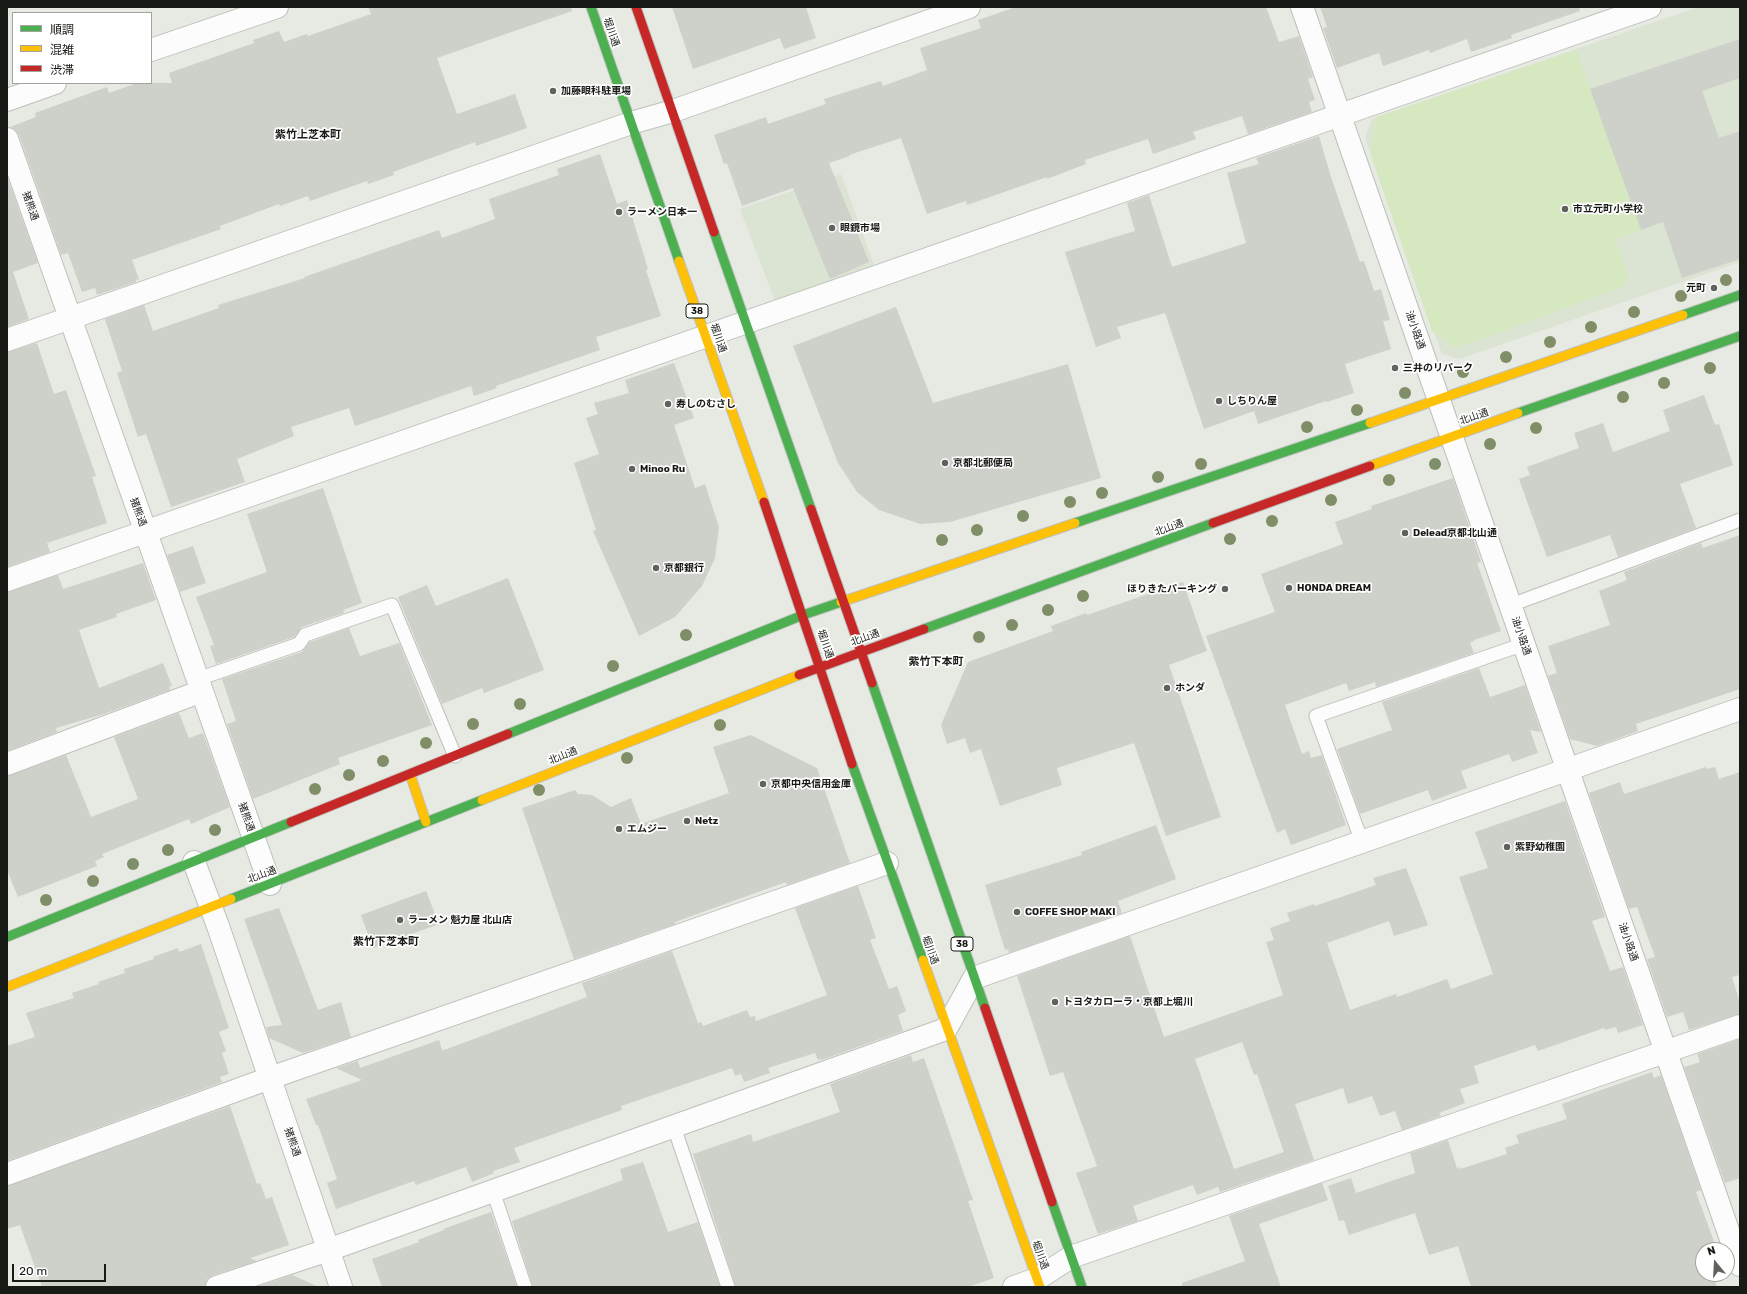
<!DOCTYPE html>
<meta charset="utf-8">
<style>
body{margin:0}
#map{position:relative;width:1747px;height:1294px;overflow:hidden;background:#e6eae2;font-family:Rubik,"Noto Sans JP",sans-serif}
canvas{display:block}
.frame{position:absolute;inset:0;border:8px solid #181b15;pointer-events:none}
.legend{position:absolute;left:12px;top:12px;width:140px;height:72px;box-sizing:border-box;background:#fff;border:1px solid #a3a4a1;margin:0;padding:5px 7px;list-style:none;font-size:12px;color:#181b15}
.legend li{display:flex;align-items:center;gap:8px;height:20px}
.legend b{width:20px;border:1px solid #a3a4a1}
.north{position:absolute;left:1695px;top:1242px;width:40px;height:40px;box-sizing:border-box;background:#fff;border:1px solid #a3a4a1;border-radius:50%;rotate:342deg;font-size:11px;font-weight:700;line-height:16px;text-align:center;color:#181b15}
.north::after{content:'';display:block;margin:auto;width:14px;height:18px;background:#60635d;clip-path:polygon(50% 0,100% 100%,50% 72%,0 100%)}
.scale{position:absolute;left:12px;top:1264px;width:94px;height:18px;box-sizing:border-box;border:2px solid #181b15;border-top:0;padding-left:5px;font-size:12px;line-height:14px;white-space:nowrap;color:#181b15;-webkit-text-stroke:3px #fff;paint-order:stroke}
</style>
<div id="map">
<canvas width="1747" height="1294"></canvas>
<div class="frame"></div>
<ul class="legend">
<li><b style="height:5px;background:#4caf50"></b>順調</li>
<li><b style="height:5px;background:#ffc107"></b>混雑</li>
<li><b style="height:5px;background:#c62828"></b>渋滞</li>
</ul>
<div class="north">N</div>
<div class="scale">20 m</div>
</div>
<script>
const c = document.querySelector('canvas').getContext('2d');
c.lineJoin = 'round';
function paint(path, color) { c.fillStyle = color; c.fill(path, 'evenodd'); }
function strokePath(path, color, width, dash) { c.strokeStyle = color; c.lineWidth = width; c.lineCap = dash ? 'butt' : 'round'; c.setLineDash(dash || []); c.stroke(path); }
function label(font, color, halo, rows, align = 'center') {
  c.font = font + ' Rubik,"Noto Sans JP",sans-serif'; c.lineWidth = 3.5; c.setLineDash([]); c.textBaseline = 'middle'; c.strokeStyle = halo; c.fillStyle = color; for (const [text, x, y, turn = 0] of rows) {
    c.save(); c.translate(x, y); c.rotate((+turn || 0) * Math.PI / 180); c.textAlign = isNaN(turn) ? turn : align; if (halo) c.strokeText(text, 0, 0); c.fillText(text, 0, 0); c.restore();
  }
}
const built = new Path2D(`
 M1699 7H1740V262L1459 359 1442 354 1365 138 1372 119Z
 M841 174 874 265 775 301 740 209Z`);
const green = new Path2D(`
 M1576 50 1641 230 1615 239 1628 275 1623 287 1456 348 1432 331 1371 156 1376 117Z`);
const building = new Path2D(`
 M368 7H571L572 11 437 58 457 114 515 94 527 128 476 146 475 142 393 172 394 175 368 184 367 181 310 201 308 196 280 206 279 204 220 226 221 229 132 260 139 279 136 280V282L97 295 95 288 82 292 68 253 61 255 19 135 15 130 10 127 36 117 35 113 107 87 109 93 137 83H172L169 73 254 43 253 40 279 31 284 42 307 34 308 36 371 14Z
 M672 7H806L816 38 784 49 780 38 693 69Z
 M1016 7H1266L1279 42 1299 36 1313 77 1308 79 1315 100 1309 102 1312 112 1248 134 1242 116 1193 132 1196 139 1153 154 1148 139 1085 160 1086 164 1047 179V177L967 205 966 201 927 214 901 138 849 155 850 156 829 163 869 262 830 279 793 188 742 206 727 163 724 164 714 135 766 117 768 124 826 104 824 99 881 81 883 86 927 70 920 48 981 28 978 20Z
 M1320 7H1579L1580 11 1511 35 1512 38 1471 52 1467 39 1430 53 1429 50 1383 66 1379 53 1337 68 1323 28 1327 27Z
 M1740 39V78L1702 91 1719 138 1740 131V259L1682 278 1663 222 1641 230 1590 89Z
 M1319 136 1331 177 1360 262 1364 261 1374 291 1381 289 1390 320 1383 321 1391 349 1345 364 1354 393 1327 402 1326 401 1258 424 1254 411 1204 429 1165 313 1117 327 1121 338 1096 347 1065 252 1135 231 1127 203 1149 195 1172 267 1246 243 1227 173 1259 164 1256 158Z
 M600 154 617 204 627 200 648 269 646 270 661 316 596 337 600 350 496 386 497 388 474 396 471 386 355 426 349 408 291 427 294 436 237 459 245 482 171 507 146 434 138 437 117 373 122 371 105 319 144 305 153 331 219 308 218 305 305 278 304 277 439 230 442 238 495 219 489 199 559 175 557 169Z
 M7 177 38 263 13 272 29 319 7 327Z
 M896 307 933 403 1068 364 1101 478 950 522 920 524 879 510 857 492 838 463 793 346Z
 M37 343 54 394 66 390 96 476 92 477 107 523 47 543 50 552 7 567V352Z
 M674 363 694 418 674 425 695 488 705 484 719 527 715 558 702 586 675 617 639 636 593 531 596 530 574 463 599 454 586 418 598 414 594 403 629 393 625 380Z
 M1704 395 1715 425 1719 424 1733 465 1680 484 1696 528 1618 557 1610 535 1547 557 1519 479 1530 475 1527 467 1579 448 1574 433 1603 423 1613 452 1670 431 1663 410Z
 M1453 478 1481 562 1477 563 1501 631 1474 640V641L1470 643 1474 653 1376 687 1375 682 1349 691 1346 683 1285 705 1302 754 1309 751 1311 758 1322 755 1346 825 1291 845 1285 829 1277 833 1206 636 1275 612 1261 574 1343 544 1335 522 1372 509 1371 506Z
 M323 488 362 603 343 610 344 613 302 627 294 637 216 664 210 646 214 645 196 597 267 572 247 514Z
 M1740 535V689L1636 724 1638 731 1597 746 1570 739 1548 676 1557 673 1548 646 1610 625 1599 591 1627 580 1624 572 1701 543 1703 548Z
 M193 546 206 583 180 592 167 555Z
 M143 563 156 600 116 614 117 617 79 630 99 688 163 663 172 686 169 687 170 690 104 714 56 728 57 732 7 751V592L58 575 63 589Z
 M508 578 544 670 484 693 482 688 442 704 398 597 427 585 436 606Z
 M1183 582 1207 651 1169 665 1221 817 1166 836 1134 743 1057 768 1062 785 1000 806 981 749 970 753 965 738 947 744 941 725 968 662 1053 631 1051 626 1086 613 1087 615Z
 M349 628 360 656 399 643 432 725 338 758 340 764 253 799 227 724 236 721 222 679 302 652 310 642Z
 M1479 668 1490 697 1525 685 1541 732 1530 730 1538 753 1512 762 1509 754 1461 771 1467 788 1432 801 1428 790 1360 814 1337 749 1392 730 1382 702Z
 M179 713 189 738 203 733 230 807 191 824 189 819 102 854 104 857 95 861 97 866 18 897 7 870V776L66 755 91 817 138 799 114 737Z
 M751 735 817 768 850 863 787 885 786 882 675 922V924L574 959 522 808 575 790 578 794 592 795 611 807 631 798 641 824 729 793 713 747Z
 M1706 767V769L1715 767 1719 779 1740 772V975L1732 977 1740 1003V1014L1689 1030 1683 1012 1667 1017 1647 959 1655 957 1637 907 1629 909 1589 793 1620 782 1624 794Z
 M1565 801 1605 917 1592 921 1610 971 1623 967 1643 1025 1618 1033 1616 1027 1605 1030 1604 1028 1538 1051 1535 1045 1474 1066 1479 1083 1460 1089 1465 1103 1439 1113 1441 1116 1402 1130 1395 1111 1380 1116 1372 1096 1348 1104 1343 1088 1295 1104 1314 1160 1220 1192 1218 1187 1197 1195 1193 1185 1133 1206 1138 1221 1098 1234 1076 1173 1097 1166 1063 1072 1050 1076 1017 976 1130 936 1164 1037 1283 995 1266 942 1274 940 1270 928 1290 921 1287 913 1314 904 1315 906 1376 885 1373 878 1406 868 1428 925 1394 936 1389 921 1327 943 1350 1010 1396 994 1397 997 1447 979 1451 989 1493 974 1459 877 1488 868 1475 832ZM1242 1042 1254 1075 1257 1074 1284 1152 1234 1169 1195 1059Z
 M1156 825 1176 879 1118 901 1122 913 1009 953 1008 949 1005 950 985 885 1082 855 1081 852Z
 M858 886 876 938 870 940 889 989 897 986 906 1011 898 1015 903 1031 821 1060V1059L818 1060 815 1053 768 1068 770 1073 744 1082 741 1074 735 1076 732 1068 621 1106 622 1110 514 1148 520 1162 493 1171 494 1173 472 1182 466 1167 416 1185 414 1181 336 1209 327 1183 337 1179 318 1125H316L306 1099 362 1080 336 1068 358 1061 360 1068 439 1040 442 1050 447 1049 587 997 582 983 672 951 698 1023 701 1022 703 1026 747 1010 750 1017 755 1016 756 1021 827 995 795 908Z
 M426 891 439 924 373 948 361 915Z
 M279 908 318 1010 341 1002 351 1037 303 1053 269 1038 266 1027 282 1025 244 919Z
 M201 944 229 1028 219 1032 226 1051 222 1053 229 1074 220 1077 222 1082 7 1161V1046L35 1037 26 1013 74 998 72 993 99 984 98 982 125 973 124 969 154 959 153 957 178 948 179 952Z
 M1740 1039V1178L1725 1183 1684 1067 1700 1062 1697 1054Z
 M911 1055 913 1062 924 1058 973 1200 968 1201 994 1278 968 1287H736L693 1154 751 1134 753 1142 840 1112 830 1084Z
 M1652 1072 1654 1078 1661 1075 1701 1190 1696 1192 1717 1250H1703V1274H1713L1717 1287H1471L1458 1246 1429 1255 1415 1213 1349 1235 1344 1220 1339 1221 1328 1186 1351 1178 1356 1193 1415 1173 1410 1153 1448 1140 1457 1168 1460 1167V1169L1507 1154 1505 1148 1519 1143 1516 1135 1567 1119 1562 1104Z
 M230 1106 257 1184 260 1183 266 1199 272 1197 289 1245 250 1258 257 1261 213 1275 207 1279 205 1287H42L20 1225 7 1229V1186Z
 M643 1162 668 1232 698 1222 720 1287H533L512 1221 623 1180 620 1169Z
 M1322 1183 1328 1200 1259 1224 1281 1287H1182V1283L1245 1261 1229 1216Z
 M491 1212 517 1287H382L372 1259 419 1242 418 1240 444 1230 443 1229Z
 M292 1275 319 1287H257Z`);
const lane = new Path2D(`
 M1511 605 1740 520
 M198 679 299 644 305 635 392 605 455 756
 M1362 842 1316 716 1524 644
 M674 1127 728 1287
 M493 1191 525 1287`);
const street = new Path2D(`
 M1302 7 1740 1265
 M151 50 277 7
 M7 100 55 83
 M7 139 270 884
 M7 340 631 123 673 111 969 7
 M7 580 1650 7
 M7 764 202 691
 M194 862 218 926 341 1287
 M7 1174 270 1078 887 863
 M217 1287 328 1250 946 1029 974 978 1740 709
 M1014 1287 1037 1279 1071 1257 1740 1026`);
const fast = new Path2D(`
 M591 7 679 261
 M714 232 811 509
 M1683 315 1740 295
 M1518 413 1740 336
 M1075 523 1370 423
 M924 629 1213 523
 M872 683 985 1008
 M508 734 803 615 841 602
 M852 764 923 960
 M231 899 482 800
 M7 937 291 822
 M1052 1202 1082 1287`);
const slow = new Path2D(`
 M679 261 764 502
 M1370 423 1683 315
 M1370 466 1518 413
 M841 602 1075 523
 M410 774 426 822
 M482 800 799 675
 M923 960 1040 1287
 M7 987 231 899`);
const jam = new Path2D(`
 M636 7 714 232
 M764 502 852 764
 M811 509 872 683
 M1213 523 1370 466
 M799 675 924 629
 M291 822 508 734
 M985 1008 1052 1202`);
const trees = [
 [1726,280],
 [1681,296],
 [1634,312],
 [1591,327],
 [1550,342],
 [1506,357],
 [1710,368],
 [1463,372],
 [1664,383],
 [1405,393],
 [1623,397],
 [1357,410],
 [1307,427],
 [1536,428],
 [1490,444],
 [1201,464],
 [1435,464],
 [1158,477],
 [1389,480],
 [1102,493],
 [1331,500],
 [1070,502],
 [1023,516],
 [1272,521],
 [977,530],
 [1230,539],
 [942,540],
 [1083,596],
 [1048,610],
 [1012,625],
 [686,635],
 [979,637],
 [613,666],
 [520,704],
 [473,724],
 [720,725],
 [426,743],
 [627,758],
 [383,761],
 [349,775],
 [315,789],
 [539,790],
 [215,830],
 [168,850],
 [133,864],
 [93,881],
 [46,900]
];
const markers = [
 [553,91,4,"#60635d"],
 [1565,209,4,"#60635d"],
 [619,212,4,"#60635d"],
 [832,228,4,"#60635d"],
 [1714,288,4,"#60635d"],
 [1395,368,4,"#60635d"],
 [1219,401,4,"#60635d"],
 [668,404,4,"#60635d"],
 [945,463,4,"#60635d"],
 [632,469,4,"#60635d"],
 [1405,533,4,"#60635d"],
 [656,568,4,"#60635d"],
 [1289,588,4,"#60635d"],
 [1225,589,4,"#60635d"],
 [1167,688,4,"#60635d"],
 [763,784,4,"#60635d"],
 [687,821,4,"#60635d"],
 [619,829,4,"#60635d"],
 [1507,847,4,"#60635d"],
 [1017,912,4,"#60635d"],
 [400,920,4,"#60635d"],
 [1055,1002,4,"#60635d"]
];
const shields = [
 [697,311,22],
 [962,944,22]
];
const shieldNames = [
 ["38",697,311],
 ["38",962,944]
];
const streetNames = [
 ["堀川通",611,32,71],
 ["猪熊通",30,206,71],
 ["油小路通",1415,330,71],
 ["堀川通",718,338,71],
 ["北山通",1474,417,-19],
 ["猪熊通",138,512,70],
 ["北山通",1169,528,-20],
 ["油小路通",1521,636,71],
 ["北山通",865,638,-20],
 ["堀川通",825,644,71],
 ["北山通",563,756,-22],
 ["猪熊通",246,817,71],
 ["北山通",262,875,-21],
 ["油小路通",1628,942,71],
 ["堀川通",930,950,70],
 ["猪熊通",292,1142,71],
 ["堀川通",1040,1255,70]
];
const poiNames = [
 ["加藤眼科駐車場",561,91],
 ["市立元町小学校",1573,209],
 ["ラーメン日本一",627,212],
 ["眼鏡市場",840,228],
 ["元町",1706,288,"right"],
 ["三井のリパーク",1403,368],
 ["しちりん屋",1227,401],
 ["寿しのむさし",676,404],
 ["京都北郵便局",953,463],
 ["Minoo Ru",640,469],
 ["Delead京都北山通",1413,533],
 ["京都銀行",664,568],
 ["HONDA DREAM",1297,588],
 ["ほりきたパーキング",1217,589,"right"],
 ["ホンダ",1175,688],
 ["京都中央信用金庫",771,784],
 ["Netz",695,821],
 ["エムジー",627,829],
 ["紫野幼稚園",1515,847],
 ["COFFE SHOP MAKI",1025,912],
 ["ラーメン 魁力屋 北山店",408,920],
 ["トヨタカローラ・京都上堀川",1063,1002]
];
const neighbourhoodNames = [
 ["紫竹上芝本町",308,135],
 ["紫竹下本町",936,662],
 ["紫竹下芝本町",386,942]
];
paint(built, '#dbe3d3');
paint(green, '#d6e8c0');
paint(building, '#ced0ca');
strokePath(lane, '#bec1bc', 15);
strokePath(street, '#bec1bc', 24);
strokePath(fast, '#bec1bc', 11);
strokePath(slow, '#bec1bc', 11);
strokePath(jam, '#bec1bc', 11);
strokePath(lane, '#fbfcfb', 13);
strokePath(street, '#fbfcfb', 22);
strokePath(fast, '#4caf50', 9);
strokePath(slow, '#ffc107', 9);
strokePath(jam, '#c62828', 9);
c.fillStyle = '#808e67';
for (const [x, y] of trees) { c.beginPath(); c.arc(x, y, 6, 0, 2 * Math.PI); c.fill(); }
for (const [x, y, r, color] of markers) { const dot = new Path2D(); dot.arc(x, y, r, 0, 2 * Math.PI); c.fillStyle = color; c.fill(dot); strokePath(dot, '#fff', 1.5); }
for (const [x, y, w] of shields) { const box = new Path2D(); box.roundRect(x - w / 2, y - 7, w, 14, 3); c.fillStyle = '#fff'; c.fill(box); strokePath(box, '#181b15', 1); }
label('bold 9px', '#181b15', null, shieldNames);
label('10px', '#181b15', '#fff', streetNames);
label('bold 10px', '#181b15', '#fff', poiNames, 'left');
label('bold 11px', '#181b15', '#fff', neighbourhoodNames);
</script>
